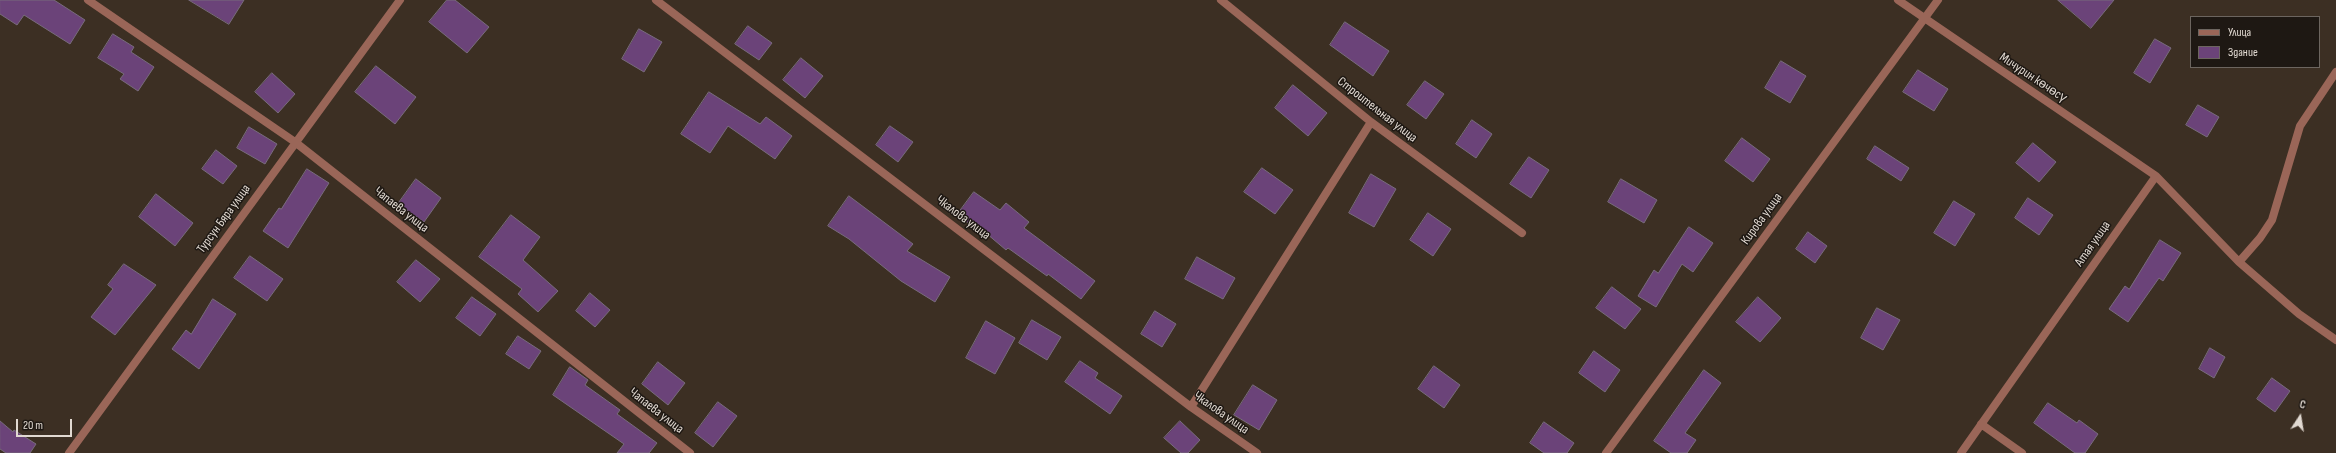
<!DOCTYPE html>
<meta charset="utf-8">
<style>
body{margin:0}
#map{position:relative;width:2336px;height:453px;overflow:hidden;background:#3c2f23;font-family:"Sofia Sans Condensed",sans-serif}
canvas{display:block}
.legend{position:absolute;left:2190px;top:16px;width:130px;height:52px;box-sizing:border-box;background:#1e1813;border:1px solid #6c655f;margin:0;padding:5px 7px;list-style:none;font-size:12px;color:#e1d9d1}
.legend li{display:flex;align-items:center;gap:8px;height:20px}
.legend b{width:20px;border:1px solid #6c655f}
.north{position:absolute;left:2280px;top:397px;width:40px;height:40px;-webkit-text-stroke:3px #1e1813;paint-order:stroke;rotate:12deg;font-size:11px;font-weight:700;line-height:16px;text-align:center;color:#e1d9d1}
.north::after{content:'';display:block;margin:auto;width:14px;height:18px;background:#e1d9d1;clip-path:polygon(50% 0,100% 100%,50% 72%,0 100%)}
.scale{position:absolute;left:16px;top:419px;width:56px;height:18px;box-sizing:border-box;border:2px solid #e1d9d1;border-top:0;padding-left:5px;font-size:12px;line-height:14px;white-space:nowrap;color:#e1d9d1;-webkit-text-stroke:3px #1e1813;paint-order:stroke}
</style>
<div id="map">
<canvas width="2336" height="453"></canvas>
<ul class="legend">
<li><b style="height:5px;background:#9a6658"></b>Улица</li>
<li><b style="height:11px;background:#6b4379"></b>Здание</li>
</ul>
<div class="north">С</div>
<div class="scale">20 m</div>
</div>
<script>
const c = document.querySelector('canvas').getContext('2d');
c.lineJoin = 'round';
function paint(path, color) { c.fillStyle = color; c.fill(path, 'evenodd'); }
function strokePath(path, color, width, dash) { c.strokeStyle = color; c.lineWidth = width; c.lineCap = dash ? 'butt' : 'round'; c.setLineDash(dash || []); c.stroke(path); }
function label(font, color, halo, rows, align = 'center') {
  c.font = font + ' "Sofia Sans Condensed",sans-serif'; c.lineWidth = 3; c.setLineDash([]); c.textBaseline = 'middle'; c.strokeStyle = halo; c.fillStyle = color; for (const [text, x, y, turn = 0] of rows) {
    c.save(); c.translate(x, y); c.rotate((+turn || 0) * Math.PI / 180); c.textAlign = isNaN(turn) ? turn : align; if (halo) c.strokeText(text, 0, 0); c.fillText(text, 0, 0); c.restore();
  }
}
const building = new Path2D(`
 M0 0H54L85 20 70 44 24 15 17 25 0 14Z
 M189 0H244L229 24Z
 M447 0H455L489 27 467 53 429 22Z
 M2058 0H2114L2091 28Z
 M1345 22 1389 51 1373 76 1330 45Z
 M748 26 772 43 759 60 735 44Z
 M639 29 662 42 644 72 622 59Z
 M113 34 134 47 131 52 154 67 138 91 120 79 124 74 98 58Z
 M2155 39 2171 48 2150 83 2134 73Z
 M801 58 823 76 805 98 783 80Z
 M1781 61 1806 76 1790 103 1765 88Z
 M376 66 416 97 395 124 355 92Z
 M1918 70 1948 89 1934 111 1903 92Z
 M272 73 295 94 278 113 255 92Z
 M1425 81 1444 94 1426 119 1407 105Z
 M1293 85 1327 113 1308 136 1275 108Z
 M709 92 760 124 766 117 792 136 775 159 728 126 710 153 681 134Z
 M2198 105 2219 117 2207 137 2186 125Z
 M1472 120 1492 134 1476 158 1456 144Z
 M890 126 913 142 898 162 876 145Z
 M249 127 277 144 265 164 237 148Z
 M1742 138 1770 159 1753 182 1725 161Z
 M2033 143 2056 162 2039 182 2016 163Z
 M1875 146 1909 168 1901 181 1867 159Z
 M216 150 237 166 223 184 202 169Z
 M1529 157 1549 170 1531 198 1510 184Z
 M1262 168 1293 190 1275 214 1244 192Z
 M307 169 329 183 288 248 263 231 279 208 281 209Z
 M1371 174 1396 189 1374 227 1349 213Z
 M416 179 441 198 424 222 398 204Z
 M1621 179 1657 200 1644 223 1608 202Z
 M974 192 1000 210 1006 203 1029 222 1024 228 1095 281 1081 299 1048 274 1047 276 1008 248 1006 250 980 228 978 230 957 215Z
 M156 194 193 223 175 246 139 217Z
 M849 196 913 244 907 251 950 277 935 302 901 281 849 239 828 226Z
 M2028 198 2053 215 2039 235 2015 218Z
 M1954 201 1975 214 1955 246 1934 233Z
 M1428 213 1451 229 1433 256 1410 240Z
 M511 215 540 237 523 260 558 291 538 312 518 294 522 289 479 257Z
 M1689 227 1713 243 1693 272 1682 264 1656 307 1638 296 1654 270 1658 273Z
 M1808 232 1827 246 1815 263 1796 249Z
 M2160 240 2181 253 2163 281 2159 278 2128 322 2109 309 2125 286 2129 289Z
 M250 256 283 279 267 301 234 278Z
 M1197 257 1235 278 1223 299 1185 279Z
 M416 260 440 279 420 302 397 282Z
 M124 264 156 285 115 335 91 317 113 289 108 285Z
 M1612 287 1641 309 1625 329 1596 308Z
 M590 293 610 310 595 327 576 311Z
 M472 297 496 314 480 336 456 318Z
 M1758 297 1781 318 1760 342 1736 322Z
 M213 299 236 314 199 369 172 349 186 330 191 334Z
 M1877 308 1900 320 1883 350 1861 338Z
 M1155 311 1176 324 1162 347 1141 334Z
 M1032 320 1061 337 1047 360 1019 343Z
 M986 321 1015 338 995 374 966 358Z
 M518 336 541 351 529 369 506 354Z
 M2210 348 2225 357 2214 378 2199 369Z
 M1594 351 1620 370 1605 392 1579 373Z
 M1080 361 1098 373 1095 378 1122 396 1110 414 1065 382Z
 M658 362 685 383 668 405 642 384Z
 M1434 366 1460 385 1444 408 1418 389Z
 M570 367 588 380 585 385 620 410 617 414 657 443 649 453H617L624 444 553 395Z
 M1704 370 1721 383 1685 433 1696 440 1687 453H1671L1654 441Z
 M2272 378 2290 391 2275 412 2257 399Z
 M1253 385 1277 400 1259 430 1234 415Z
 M718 402 737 416 713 447 695 433Z
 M2048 403 2077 423 2079 420 2098 434 2085 453H2075L2034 423Z
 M0 421 13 432 14 430 36 444 30 453H6L0 449Z
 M1180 421 1200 440 1188 453H1181L1164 438Z
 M1544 422 1574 443 1567 453H1544L1530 443Z`);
const street = new Path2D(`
 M88 0 295 142 690 453
 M656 0 1191 407 1257 453
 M1221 0 1371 122 1522 233
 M1898 0 2156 176 2239 262 2299 314 2336 340
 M2239 262 2260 238 2272 220 2300 126 2336 72
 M1191 407 1371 122
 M1981 424 2022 453
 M69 453 400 0
 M1606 453 1938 0
 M1961 453 2156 176`);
const streetNames = [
 ["Мичурин көчөсү",2033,78,34],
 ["Строительная улица",1377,110,38],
 ["Чапаева улица",401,210,38],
 ["Чкалова улица",963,218,37],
 ["Турсун Бяра улица",224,219,-54],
 ["Кирова улица",1762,219,-54],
 ["Атая улица",2093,244,-55],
 ["Чапаева улица",656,411,38],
 ["Чкалова улица",1221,413,35]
];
paint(building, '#6b4379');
strokePath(building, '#786c7c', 1);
strokePath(street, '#9a6658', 8);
label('13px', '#e1d9d1', '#1e1813', streetNames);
</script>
